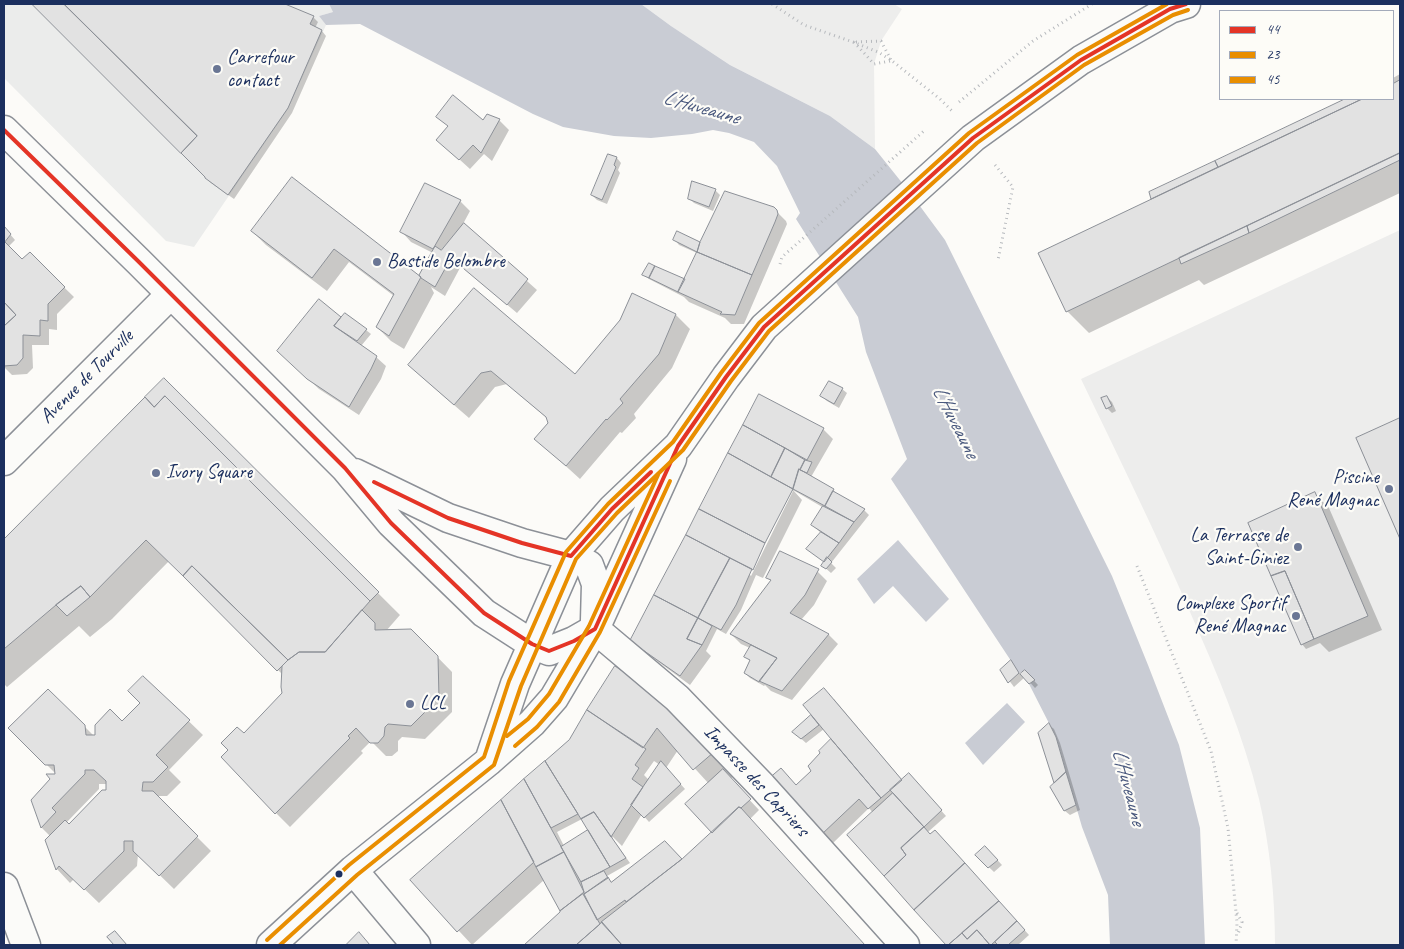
<!DOCTYPE html>
<meta charset="utf-8">
<style>
body{margin:0}
#map{position:relative;width:1404px;height:949px;overflow:hidden;background:#fcfbf8;font-family:Caveat,sans-serif}
canvas{display:block}
.frame{position:absolute;inset:0;border:5px solid #1b2f5e;pointer-events:none}
.legend{position:absolute;left:1219px;top:10px;width:175px;height:90px;box-sizing:border-box;background:#fdfcf7;border:1px solid #a3aaba;margin:0;padding:6px 9px;list-style:none;font-size:15px;color:#1b2f5e}
.legend li{display:flex;align-items:center;gap:10px;height:25px}
.legend b{width:25px;border:1px solid #a3aaba}
</style>
<div id="map">
<canvas width="1404" height="949"></canvas>
<div class="frame"></div>
<ul class="legend">
<li><b style="height:6px;background:#e43426"></b>44</li>
<li><b style="height:6px;background:#e98e00"></b>23</li>
<li><b style="height:6px;background:#e98e00"></b>45</li>
</ul>
</div>
<script>
const c = document.querySelector('canvas').getContext('2d');
c.lineJoin = 'round';
function paint(path, color) { c.fillStyle = color; c.fill(path, 'evenodd'); }
function strokePath(path, color, width, dash) { c.strokeStyle = color; c.lineWidth = width; c.lineCap = dash ? 'butt' : 'round'; c.setLineDash(dash || []); c.stroke(path); }
function label(font, color, halo, rows, align = 'center') {
  c.font = font + ' Caveat,sans-serif'; c.lineWidth = 4.5; c.setLineDash([]); c.textBaseline = 'middle'; c.strokeStyle = halo; c.fillStyle = color; for (const [text, x, y, turn = 0] of rows) {
    c.save(); c.translate(x, y); c.rotate((+turn || 0) * Math.PI / 180); c.textAlign = isNaN(turn) ? turn : align; if (halo) c.strokeText(text, 0, 0); c.fillText(text, 0, 0); c.restore();
  }
}
const built = new Path2D(`
 M4 4H329L333 12 319 16 326 25 288 109 194 247 166 241 4 78Z`);
const green = new Path2D(`
 M641 4H894L902 9 881 41 874 64 875 149 830 116 730 65 671 26Z
 M1400 230V945H1275C1275 897 1270 846 1259 799 1243 734 1217 673 1190 612 1156 533 1118 456 1081 379Z`);
const water = new Path2D(`
 M329 4H641L671 26 730 65 830 116 875 149 911 194 945 240 1112 576 1148 665 1179 745 1200 828 1205 945H1110L1108 895 1082 827 1056 737 1029 684 1034 679 1025 670 1019 673 891 479 907 459 866 352 858 317 796 219 800 213 777 166 754 142 729 133 713 130 692 134 651 138 614 136 563 127 533 114 360 24 326 25 319 16 333 12Z
 M898 540 949 599 926 622 893 586 874 604 857 579Z
 M1007 703 1025 722 983 765 965 743Z`);
const shadow = new Path2D(`
 M34 4H282L313 17 318 22 315 28 322 31 326 36 292 113 234 199 211 183 206 178 207 176Z
 M1400 74V193L1204 285 1199 280 1089 333 1067 311 1153 200 1150 193 1348 99H1393V78Z
 M438 116 483 121 499 120 509 130 492 161 484 154 470 169 438 140 449 127Z
 M617 158 621 163 618 170 620 173 607 204 597 200 592 195Z
 M292 178 419 277 433 253 411 242 402 232 426 184 461 202 470 211 463 224 537 290 517 313 461 266 445 296 431 287 434 293 404 349 391 341 377 327 394 296 349 262 327 291 266 245 252 231Z
 M715 190 720 195 713 211 694 203 689 198Z
 M773 208 786 221 787 224 744 324H731L725 318 689 302 684 297 649 279 644 275 685 281 697 253 679 245 675 240 701 245Z
 M4 227 15 240 8 247 22 261 30 254 74 297 57 314V330L49 329V345H32L33 368 27 374 12 375 4 367Z
 M319 301 342 319 366 330 371 334 361 346 376 357 386 366 381 379 359 415 319 389 289 361Z
 M676 315 690 329 672 368 634 414 636 418 622 433 620 432 580 479 536 439 549 424 548 419 507 384 495 387 469 418 424 379 410 365 575 376Z
 M164 380 400 615 386 631 411 630 452 672V712L425 739 402 737 398 741V751L392 756H386L371 741 361 751 363 753 290 827 276 813 244 735 284 693 283 675 169 561 112 619 90 637 79 626 7 687 4 684V541Z
 M842 389 847 393 839 408 827 401 822 396Z
 M760 396 823 429 833 439 811 477 833 490 839 496 864 510 869 515 831 563 836 568 831 573 823 566 825 562 808 549 821 533 812 525 824 508 793 490 802 500 763 578 756 575 741 610 726 634 717 629 706 651 711 656 690 685 642 650 632 640ZM790 491H793L751 576 749 574Z
 M1107 397 1112 402 1116 411 1112 413 1107 408Z
 M1400 419V536L1357 438Z
 M1315 494 1329 508 1382 630 1329 652 1320 643 1306 649 1302 644Z
 M817 571 827 581 814 605 801 620 829 635 838 644 792 700 771 691 765 685 764 686 750 678 745 673 751 662 746 657 750 648 741 644 731 634 772 581 768 577Z
 M1011 662 1021 675 1025 671 1038 685 1035 688 1025 677 1014 687 1002 671Z
 M616 668 735 775 730 779 759 810 750 819 864 945H525L562 912 544 880 472 945 412 880 570 740ZM678 750 709 784 713 833 683 860 665 842 612 883 607 876 630 863 612 838 613 837 622 846 642 814 649 822 685 789 666 768ZM654 761 660 765 649 780 644 775ZM582 819 590 831 564 846 557 832Z
 M143 677 203 735 169 770 181 782 167 796H156L211 851 174 889 138 854 137 866 99 903 74 879 70 883 57 869 47 841 51 837 42 828 32 800 57 775 10 728 48 690 96 738 122 723 142 703ZM99 784H107V791L69 826 66 823 99 789Z
 M834 699 903 781 914 780 946 816 928 832 930 835 945 842 1029 935 1018 945H948L848 835 873 813 869 808 832 844 769 780 796 786 813 771 833 739 824 729 806 743 798 736 813 714Z
 M1049 725 1054 729 1060 743 1080 810 1070 815 1065 811 1051 787 1055 783 1040 734Z
 M985 847 1002 865 994 872 976 855Z`);
const building = new Path2D(`
 M32 4H64L197 136 181 153Z
 M64 4H285L314 16 310 24 322 30 288 108 228 195 205 178V177L181 153 197 136Z
 M1400 80V153L1066 312 1038 253 1362 99H1393V84Z
 M453 95 483 120 487 114 500 119 481 153 473 145 459 160 436 140 448 126 436 117Z
 M1345 99H1362L1218 167 1215 161Z
 M1400 153V160L1249 233 1247 226Z
 M608 154 617 157 614 165 616 167 602 200 591 195Z
 M1215 161 1218 167 1151 199 1149 192Z
 M292 177 421 277 389 336 376 327 394 294 334 249 312 278 251 231Z
 M692 181 716 189 709 207 688 199Z
 M425 183 461 200 433 249 400 232Z
 M725 191 774 207 777 210 778 214 775 222 752 275 697 252 700 242Z
 M464 223 528 279 507 305 451 258 435 287 421 278 419 275 435 246 441 250Z
 M4 226 11 234 4 243Z
 M1247 226 1249 233 1181 264 1179 258Z
 M677 231 700 242 697 252 673 240Z
 M5 242 22 259 30 252 65 287 48 304V321L40 320V336L23 335V358L17 365 4 366V326L16 315 4 302V243Z
 M697 252 752 275 735 315 720 314 722 312 678 292Z
 M649 263 655 266 649 278 642 275Z
 M655 266 685 279 678 292 649 278Z
 M474 288 575 374 620 320 632 293 676 314 659 354 620 399 623 403 607 420 606 419 566 466 534 439 548 423 546 417 491 371 481 373 454 405 408 365Z
 M319 299 341 317 334 326 377 356 371 369 349 407 307 379 277 351Z
 M4 302 16 315 4 326Z
 M345 313 367 329 357 341 334 326Z
 M164 378 379 592 370 601 165 396 154 407 145 397Z
 M829 381 843 388 834 404 820 396Z
 M759 394 824 428 807 460 743 425Z
 M165 396 370 601 325 652H299L288 660 192 566 183 576 146 540 90 597 81 586 56 605 4 649V539L145 397 154 407Z
 M1107 396 1112 406 1106 409 1101 398Z
 M1400 418V539L1356 438Z
 M743 425 785 448 771 477 728 453Z
 M785 448 805 460 800 470 799 469 793 489 771 477Z
 M728 453 793 489 765 543 699 509Z
 M805 460 812 462 807 473 800 470Z
 M799 469 834 489 825 506 793 489Z
 M833 491 865 509 854 522 825 506Z
 M1315 492 1368 616 1314 639 1285 571 1271 576 1248 523Z
 M823 506 854 522 839 543 811 525Z
 M699 509 765 543 753 570 686 535Z
 M821 532 839 543 824 562 806 549Z
 M686 535 730 558 698 618 654 595Z
 M780 551 819 569 805 595 790 613 829 634 782 691 759 681 777 658 730 634 771 580 766 578Z
 M827 557 832 562 826 569 821 566Z
 M730 558 752 569 736 605 721 630 698 618Z
 M192 566 288 660 277 671 183 576Z
 M1285 571 1314 639 1301 645 1271 576Z
 M81 586 90 597 67 616 56 605Z
 M654 595 698 618 687 639 702 645 680 676 630 641Z
 M362 610 375 623V630L411 629 438 656 439 698 411 726 388 724 385 727 384 736 378 743H370L356 728 348 736 350 738 275 814 221 757 228 750 221 743 237 727 244 733 282 693 281 687 282 666 288 660 299 652H325Z
 M698 618 712 626 702 645 687 639Z
 M751 645 777 658 759 682 744 673 750 660 744 657Z
 M1011 660 1019 673 1008 683 1000 670Z
 M615 666 672 704 714 752 693 770 657 728 643 748 587 710Z
 M1025 670 1035 680 1029 684 1020 674Z
 M143 676 190 720 156 755 168 767 153 782H143L142 791H153L198 836 159 876 133 851V841H124V851L84 890 59 866 56 870 45 840 65 820 69 824 102 790H106V781L94 770H85V774L52 808 56 812 41 828 31 800 50 779 46 774H55L54 765H45L8 728 48 689 85 725 86 735H95V725L110 709 122 721 140 703 128 691Z
 M824 688 902 780 881 798 831 739 803 705Z
 M587 710 646 749 635 765 639 768 632 779 643 787 611 837 594 812 581 819 545 761 569 740Z
 M811 715 819 725 801 739 792 732Z
 M1049 723 1056 737 1066 772 1054 783 1038 733Z
 M831 739 881 798 868 809 859 799 821 835 767 780 781 768 796 785 811 771 808 766 820 753 819 751Z
 M545 761 578 814 551 828 524 779Z
 M661 761 681 784 644 818 631 805Z
 M723 769 751 799 741 808 739 807 712 833 685 804Z
 M1066 772 1076 805 1064 811 1050 787Z
 M909 773 942 810 924 827 890 790Z
 M524 779 564 852 536 867 501 800Z
 M893 793 924 827 901 848 906 855 884 876 847 835Z
 M501 800 534 862 457 932 410 880Z
 M739 807 741 808 865 945H622L601 922 682 859Z
 M594 812 626 858 610 867 581 819Z
 M924 827 930 834 935 830 965 863 914 910 884 876 906 855 901 848Z
 M588 830 610 867 581 882 561 847Z
 M665 841 682 859 626 902 625 900 597 920 584 894 608 877 611 882Z
 M985 846 998 860 988 868 975 855Z
 M564 852 584 892 560 911 536 867Z
 M965 863 999 901 948 945H946L914 910Z
 M604 871 608 878 584 894V892L581 882Z
 M583 894 600 924 576 945H524L560 912V911Z
 M999 901 1017 921 991 945H990L977 930 967 939 962 933Z
 M1017 921 1025 930 1008 945H998L995 942Z
 M602 922 622 945H576L600 924Z
 M977 930 990 945H948L962 933 967 939Z
 M115 931 127 945H114L107 937Z
 M359 932 370 945H346Z`);
const path = new Path2D(`
 M772 4 804 25 853 42 878 52 891 60 940 99 952 111
 M854 42 874 64 890 61
 M856 42 881 41 891 60
 M959 102 1033 41 1092 4
 M995 165 1013 187 998 260
 M780 264 782 257 925 130
 M1137 566 1211 751 1228 828 1237 923 1236 945
 M1237 913 1242 922 1238 934`);
const minor = new Path2D(`
 M4 130 139 262 345 468 391 523 484 613 532 644 549 651 574 641 595 629
 M4 461 171 294
 M355 473 448 518 522 543 571 556 589 565 596 584 595 620
 M595 629 677 698 762 786 905 945
 M489 761 515 684 571 556 612 509 678 446 726 377 764 327 973 138 1081 60 1170 9 1186 4
 M353 870 416 945
 M4 887 26 945
 M271 945 353 870 489 761 532 723 554 698 595 629 672 459`);
const bus1 = new Path2D(`
 M4 130 139 262 345 468 391 523 484 613 532 644 549 651 574 641 595 629 678 446 726 377 764 327 973 138 1081 60 1170 9 1186 4
 M374 482 448 518 522 543 571 556 612 509 651 472`);
const bus2 = new Path2D(`
 M515 746 537 727 559 702 600 632 670 481
 M280 945 357 875 494 765 521 686 576 559 617 513 683 450 731 381 769 331 977 143 1084 65 1173 15 1188 10`);
const bus3 = new Path2D(`
 M507 736 528 719 549 694 589 626 658 475
 M267 940 349 865 484 757 509 681 566 552 608 504 673 442 721 373 759 323 969 133 1077 55 1167 4`);
const markers = [
 [217,69,5,"#6a7694"],
 [377,262,5,"#6a7694"],
 [156,473,5,"#6a7694"],
 [1389,489,5,"#6a7694"],
 [1298,547,5,"#6a7694"],
 [1296,616,5,"#6a7694"],
 [410,704,5,"#6a7694"],
 [339,874,4.5,"#1b2f5e"]
];
const poiNames = [
 ["Carrefour",227,58],
 ["contact",227,81],
 ["Bastide Belombre",387,262],
 ["Ivory Square",166,473],
 ["Piscine",1379,478,"right"],
 ["René Magnac",1379,501,"right"],
 ["La Terrasse de",1288,536,"right"],
 ["Saint-Giniez",1288,559,"right"],
 ["Complexe Sportif",1286,604,"right"],
 ["René Magnac",1286,627,"right"],
 ["LCL",420,704]
];
const streetNames = [
 ["Avenue de Tourville",87,377,-45],
 ["Impasse des Capriers",756,781,47]
];
const waterNames = [
 ["L'Huveaune",701,108,16],
 ["L'Huveaune",955,422,63],
 ["L'Huveaune",1128,787,75]
];
paint(built, '#ebeceb');
paint(green, '#ededec');
paint(water, '#c9ccd4');
paint(shadow, '#0003');
paint(building, '#e2e2e2');
strokePath(building, '#8c9097', 1);
strokePath(minor, '#8c9097', 31);
strokePath(path, '#b6b9bd', 3, [1, 4]);
strokePath(minor, '#fbfbf9', 28);
strokePath(bus1, '#e43426', 4);
strokePath(bus2, '#e98e00', 4);
strokePath(bus3, '#e98e00', 4);
for (const [x, y, r, color] of markers) { const dot = new Path2D(); dot.arc(x, y, r, 0, 2 * Math.PI); c.fillStyle = color; c.fill(dot); strokePath(dot, '#fdfcf7', 2); }
label('20px', '#1b2f5e', '#fdfcf7', poiNames, 'left');
label('20px', '#1b2f5e', '#fdfcf7', streetNames);
label('italic 21px', '#49587d', '#fdfcf7', waterNames);
</script>
